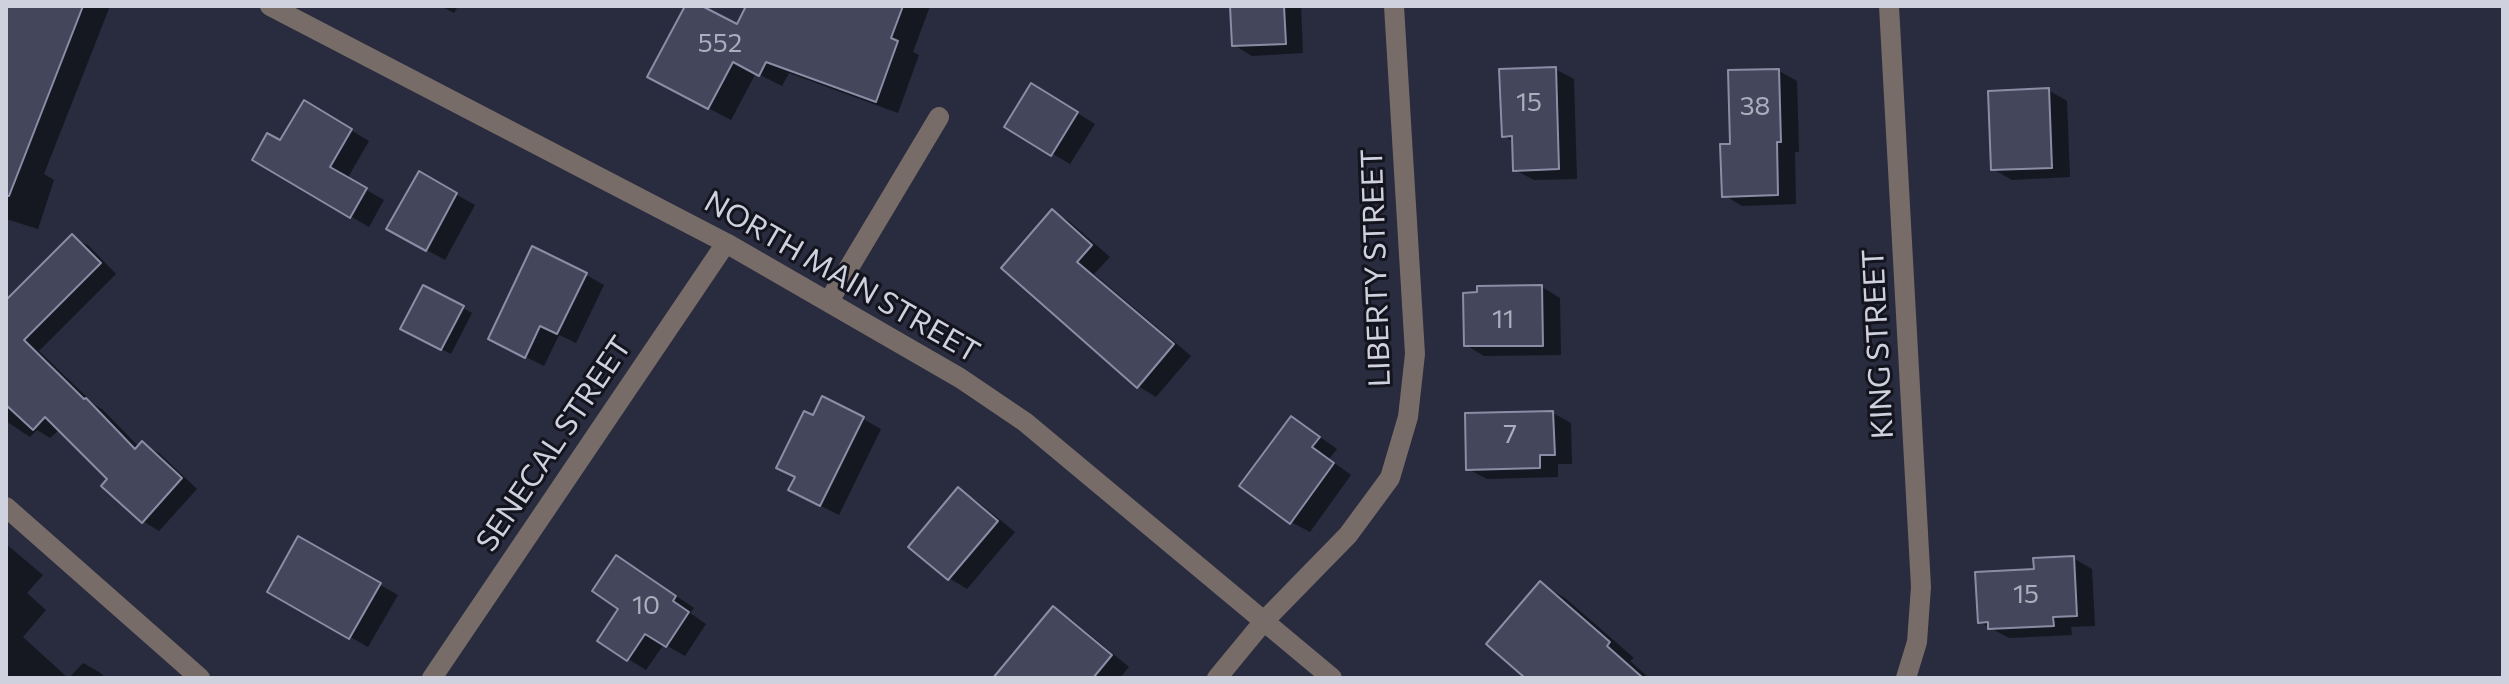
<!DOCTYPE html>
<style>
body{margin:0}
#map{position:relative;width:2509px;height:684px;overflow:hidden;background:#292b3e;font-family:Commissioner,sans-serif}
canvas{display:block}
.frame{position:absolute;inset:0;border:8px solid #cfd1de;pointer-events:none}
</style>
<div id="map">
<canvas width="2509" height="684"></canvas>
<div class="frame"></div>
</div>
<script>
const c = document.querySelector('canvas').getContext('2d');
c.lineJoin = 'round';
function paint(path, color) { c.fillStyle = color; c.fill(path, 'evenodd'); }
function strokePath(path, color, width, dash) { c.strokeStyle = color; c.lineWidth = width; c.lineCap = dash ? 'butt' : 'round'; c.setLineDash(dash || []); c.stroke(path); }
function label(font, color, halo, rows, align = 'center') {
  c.font = font + ' Commissioner,sans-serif'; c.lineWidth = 6; c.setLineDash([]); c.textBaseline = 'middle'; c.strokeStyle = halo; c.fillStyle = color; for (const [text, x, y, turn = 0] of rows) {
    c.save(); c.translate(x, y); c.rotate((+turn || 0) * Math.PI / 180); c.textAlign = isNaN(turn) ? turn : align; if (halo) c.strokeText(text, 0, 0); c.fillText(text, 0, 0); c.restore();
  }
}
const shadow = new Path2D(`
 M6 6H110L44 174 54 180 38 229 6 219Z
 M441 6H458L454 13Z
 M687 6H698L738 27 748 6H930L913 52 919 55 898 113 789 73 782 86 756 73 731 120 672 89Z
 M1232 6H1301L1303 53 1252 56 1234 45Z
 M1555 69 1574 79 1577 179 1534 180 1515 170 1514 142 1504 136Z
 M1779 71 1797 81 1799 152H1795L1796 204 1742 206 1724 195Z
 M2048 90 2067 101 2070 177 2012 180 1993 169Z
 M1050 96 1095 124 1070 164 1007 127Z
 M305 103 369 141 347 179 384 200 369 227 254 159 281 143Z
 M420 174 475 205 445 260 407 239Z
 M1052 211 1070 222 1110 257 1094 274 1191 356 1156 397 1138 386Z
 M72 237 89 246 116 274 39 351 94 404 103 410 139 447 142 444 159 453 197 489 159 531 143 521 110 479 60 429 50 438 37 430 30 437 6 421V303Z
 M586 275 604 285 576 343 559 335 544 366 508 348Z
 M1542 287 1560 298 1561 355 1484 356 1466 345Z
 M463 308 472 313 451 354 412 334Z
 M1553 413 1571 423 1572 464H1558V477L1487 479 1468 469Z
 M814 418 863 419 881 429 839 515 809 500Z
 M1310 430 1337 449 1329 459 1351 475 1310 532 1291 522Z
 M959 490 977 501 1015 532 967 589 949 578Z
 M299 539 398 595 368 647 270 591Z
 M6 544 43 575 27 593 46 610 23 637 68 678H6Z
 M2073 558 2092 569 2095 626 2071 627 2072 635 2009 638 1980 622 2036 571Z
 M634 568 694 608 690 613 706 624 685 656 664 644 646 670 600 641 621 608Z
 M1541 584 1565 598 1634 658 1630 661 1649 678H1528Z
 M1053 608 1071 619 1129 667 1120 678H996Z
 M83 663 99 672 106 678H69Z`);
const building = new Path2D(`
 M6 6H83L9 196H6Z
 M685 6H702L737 24 746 6H903L891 38 898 41 876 102 766 62 759 76 733 62 708 109 647 77Z
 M1230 6H1284L1286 44 1232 46Z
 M1556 67 1559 169 1513 171 1512 136 1502 137 1499 69Z
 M1779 69 1781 142H1777L1778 195 1722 197 1720 144H1730L1728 70Z
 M1031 83 1078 112 1051 156 1004 127Z
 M2049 88 2052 168 1991 170 1988 91Z
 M304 100 352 129 330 167 367 188 350 218 252 160 267 133 280 140Z
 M419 171 457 193 426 251 386 229Z
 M1052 209 1092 245 1077 262 1174 344 1137 388 1001 268Z
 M72 234 101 263 24 340 84 399 86 398 135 449 142 441 182 478 142 523 101 486 107 479 45 417 33 430 6 405V300Z
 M532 246 587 273 557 334 540 326 525 358 488 339Z
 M423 285 464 306 441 350 400 329Z
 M1542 285 1543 346H1464L1463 293 1477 292V286Z
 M822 396 864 417 820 506 788 490 795 477 776 468 804 411 813 415Z
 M1553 411 1555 455H1540V468L1466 470 1465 413Z
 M1291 416 1320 437 1312 447 1334 463 1290 524 1239 486Z
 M958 487 998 521 948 580 908 547Z
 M298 536 381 583 349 639 267 592Z
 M616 555 676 596 673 601 689 612 666 647 645 634 627 661 597 641 618 609 592 591Z
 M2074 556 2077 616 2053 617 2054 626 1988 629V622L1978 623 1975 572 2034 569 2033 558Z
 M1540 581 1610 642 1607 646 1643 678H1525L1486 644Z
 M1053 606 1112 655 1093 678H993Z`);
const minor = new Path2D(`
 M270 6 726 243 960 378 1025 422 1332 678
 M1889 6 1921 587 1917 642 1906 678
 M829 301 939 117
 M6 507 200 678
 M432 678 726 243
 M1217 678 1264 621 1348 535 1390 478 1408 417 1415 354 1394 6`);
const numberNames = [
 ["552",720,43],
 ["15",1529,102],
 ["38",1755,106],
 ["11",1503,319],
 ["7",1510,434],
 ["15",2026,594],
 ["10",646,605]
];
const streetNames = [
 ["LIBERTY STREET",1376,268,-92],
 ["NORTH MAIN STREET",842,277,30],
 ["KING STREET",1878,344,-93],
 ["SENECAL STREET",554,444,-56]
];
paint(shadow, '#0007');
paint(building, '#44475b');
strokePath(building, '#8a8da5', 2);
strokePath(minor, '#776c68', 20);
label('26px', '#acaebd', null, numberNames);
label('30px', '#cfd1de', '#13141d', streetNames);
</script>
